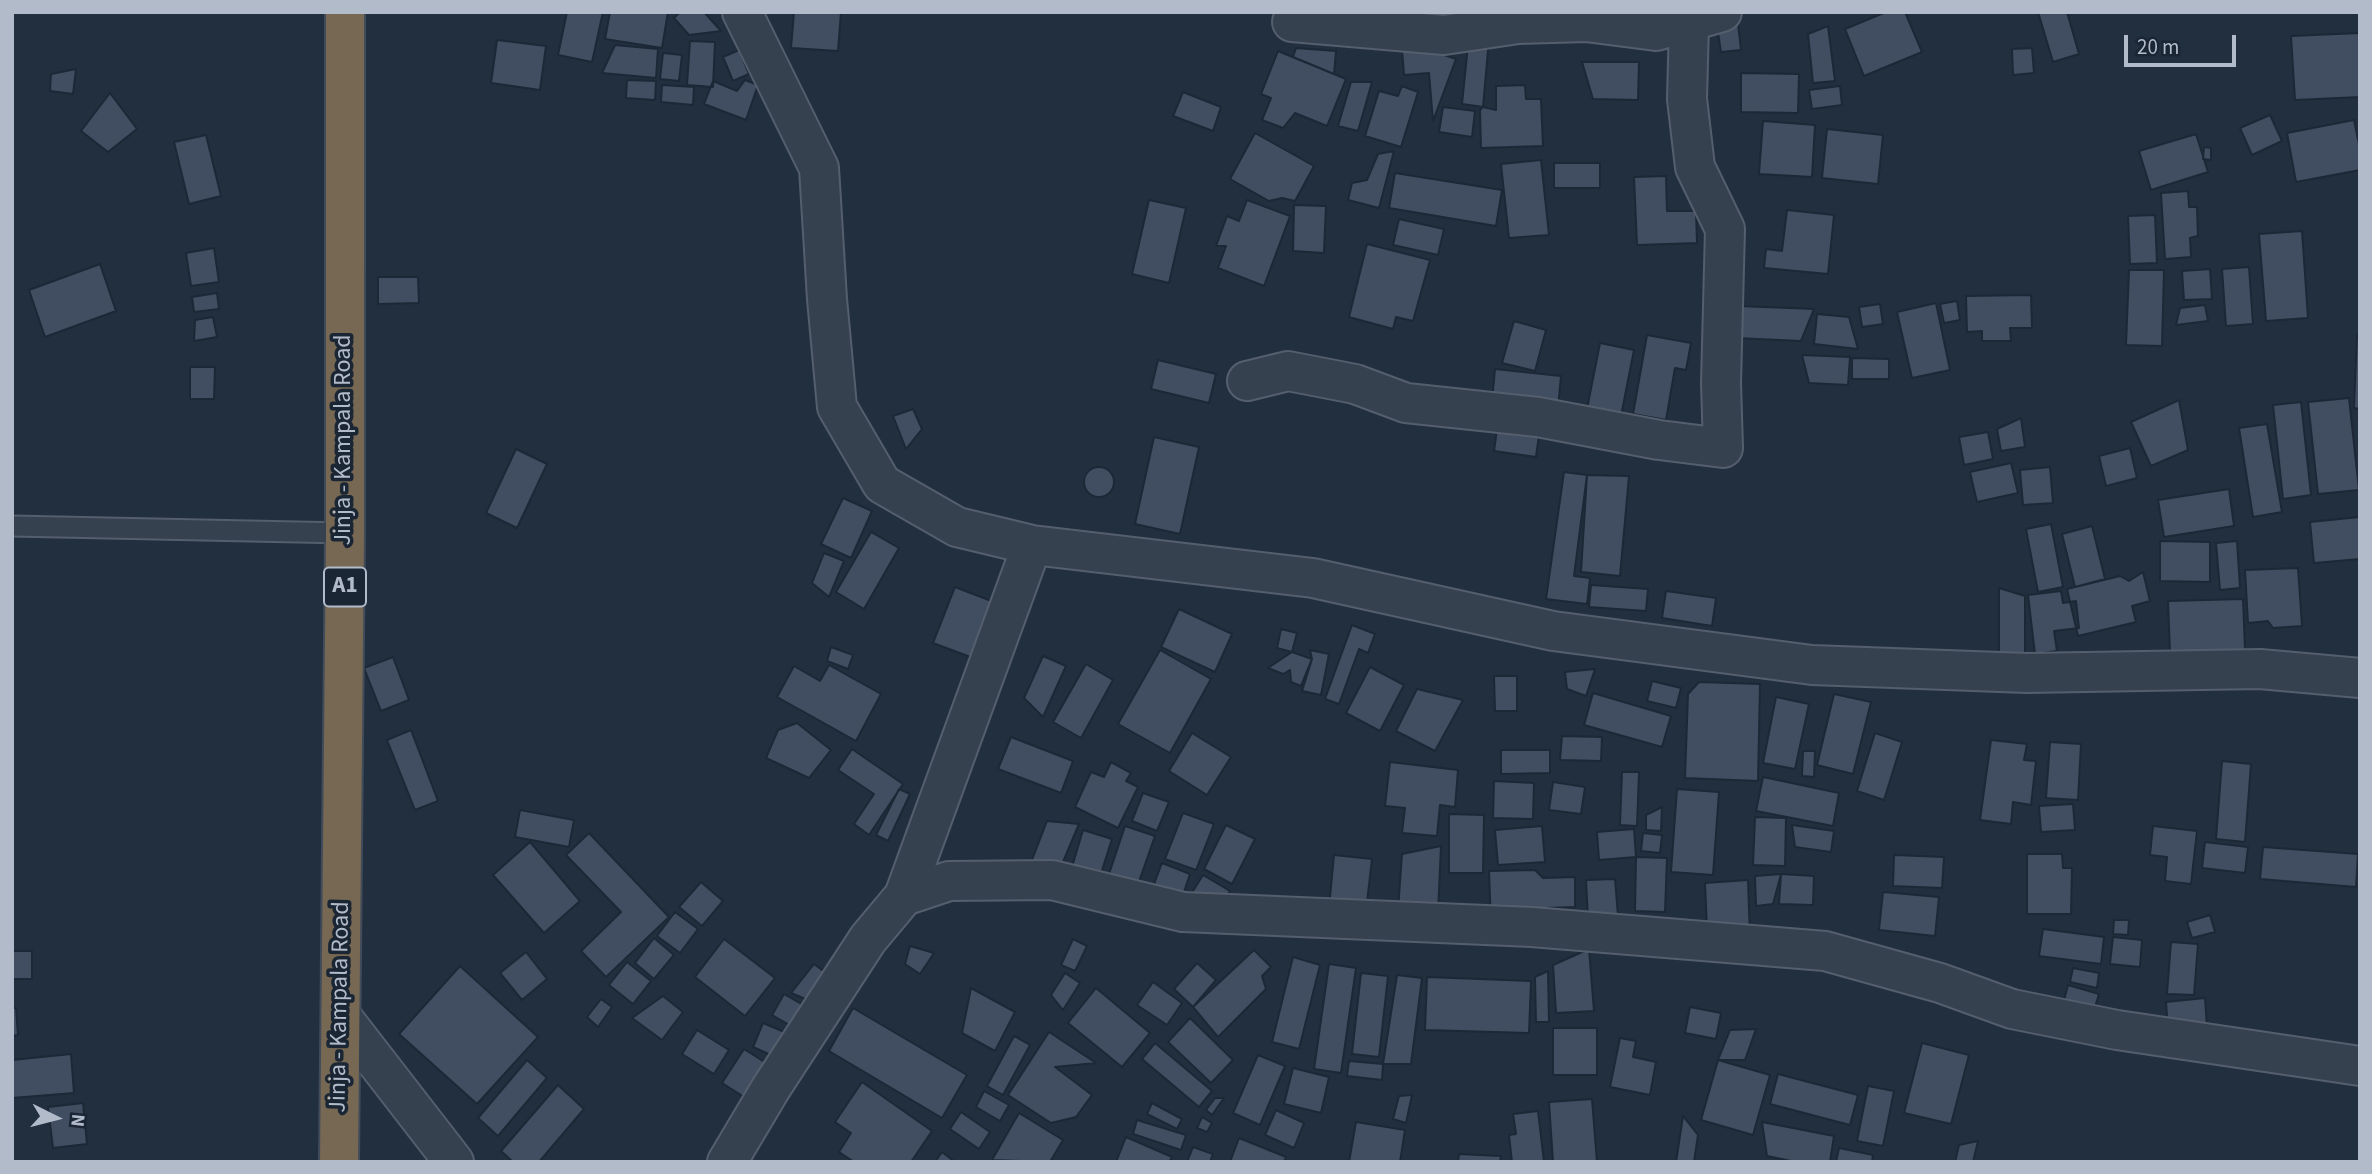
<!DOCTYPE html>
<style>
body{margin:0}
#map{position:relative;width:2372px;height:1174px;overflow:hidden;background:#222f3f;font-family:"Source Sans 3",sans-serif}
canvas{display:block}
.frame{position:absolute;inset:0;border:14px solid #b2bbca;pointer-events:none}
.north{position:absolute;left:21px;top:1083px;width:70px;height:70px;-webkit-text-stroke:5px #1b2634;paint-order:stroke;rotate:96deg;font-size:19px;font-weight:700;line-height:28px;text-align:center;color:#b2bbca}
.north::after{content:'';display:block;margin:auto;width:24px;height:32px;background:#b2bbca;clip-path:polygon(50% 0,100% 100%,50% 72%,0 100%)}
.scale{position:absolute;left:2124px;top:35px;width:112px;height:32px;box-sizing:border-box;border:4px solid #b2bbca;border-top:0;padding-left:9px;font-size:21px;line-height:24px;white-space:nowrap;color:#b2bbca;-webkit-text-stroke:5px #1b2634;paint-order:stroke}
</style>
<div id="map">
<canvas width="2372" height="1174"></canvas>
<div class="frame"></div>
<div class="north">N</div>
<div class="scale">20 m</div>
</div>
<script>
const c = document.querySelector('canvas').getContext('2d');
c.lineJoin = 'round';
function paint(path, color) { c.fillStyle = color; c.fill(path, 'evenodd'); }
function strokePath(path, color, width, dash) { c.strokeStyle = color; c.lineWidth = width; c.lineCap = dash ? 'butt' : 'round'; c.setLineDash(dash || []); c.stroke(path); }
function label(font, color, halo, rows, align = 'center') {
  c.font = font + ' "Source Sans 3",sans-serif'; c.lineWidth = 7; c.setLineDash([]); c.textBaseline = 'middle'; c.strokeStyle = halo; c.fillStyle = color; for (const [text, x, y, turn = 0] of rows) {
    c.save(); c.translate(x, y); c.rotate((+turn || 0) * Math.PI / 180); c.textAlign = isNaN(turn) ? turn : align; if (halo) c.strokeText(text, 0, 0); c.fillText(text, 0, 0); c.restore();
  }
}
const building = new Path2D(`
 M567 12H603L592 62 558 55Z
 M610 12H668L662 48 605 39Z
 M680 12H704L721 31 689 35 674 18Z
 M794 12H841L838 51 791 48Z
 M1886 12H1905L1922 52 1864 76 1845 29Z
 M2038 12H2067L2079 54 2053 62Z
 M1738 23 1741 50 1721 52 1717 26Z
 M1828 26 1835 81 1813 83 1808 34Z
 M2360 33V97L2295 100 2291 36Z
 M1489 39 1483 107 1462 104 1468 45Z
 M497 40 546 46 540 90 491 83Z
 M690 41 715 42 713 87 687 85Z
 M615 45 658 49 656 78 602 73Z
 M1296 48 1336 51 1334 74 1293 57Z
 M1424 48 1456 59 1433 121 1429 73 1404 75 1402 50Z
 M2032 48 2034 73 2013 75 2012 49Z
 M739 50 749 74 733 81 723 57Z
 M1278 51 1346 79 1327 126 1295 113 1283 128 1262 120 1271 98 1261 94Z
 M663 53 682 55 679 81 660 79Z
 M1582 62H1639L1638 100 1593 99Z
 M76 69 73 94 50 91 51 74Z
 M1741 73 1799 74 1798 113 1741 112Z
 M627 80 656 81 655 100 626 98Z
 M745 80 758 85 746 120 704 104 713 81 737 91Z
 M1351 82H1372L1358 131 1338 126Z
 M662 85 694 87 693 105 661 102Z
 M1525 85 1526 99H1541L1543 146 1481 148 1480 110 1483 107 1496 110V86Z
 M1402 86 1418 92 1401 147 1365 136 1379 91 1398 96Z
 M1840 86 1842 105 1812 109 1809 90Z
 M1183 92 1221 107 1213 131 1173 116Z
 M110 93 137 129 108 152 81 131Z
 M1443 107 1475 111 1472 137 1439 132Z
 M2270 115 2282 141 2252 155 2240 128Z
 M2354 120 2360 149V170L2296 182 2287 133Z
 M1763 121 1815 125 1812 177 1759 174Z
 M1827 129 1883 135 1878 184 1822 178Z
 M1255 133 1314 166 1295 201 1282 198 1269 201 1230 179Z
 M2196 134 2208 172 2151 190 2139 151Z
 M206 135 221 196 189 204 174 142Z
 M2204 147 2211 148V160L2203 159Z
 M1394 151 1379 208 1348 200 1352 183 1367 180 1378 154Z
 M1541 160 1549 235 1509 238 1501 164Z
 M1554 163H1600V188H1554Z
 M1395 173 1502 190 1496 226 1389 208Z
 M1666 176 1667 211H1696L1697 243 1637 245 1634 177Z
 M2188 191 2189 207H2197L2198 236 2190 238 2191 257 2165 259 2161 193Z
 M1149 200 1186 208 1169 283 1132 274Z
 M1247 200 1290 216 1264 286 1218 268 1226 246H1216L1227 216 1239 221Z
 M1294 205 1326 206 1324 253 1293 251Z
 M1787 210 1834 215 1828 274 1764 268 1766 249 1782 251Z
 M2155 215 2157 263 2130 264 2128 216Z
 M1399 219 1444 229 1438 255 1393 245Z
 M2302 231 2308 318 2266 321 2259 234Z
 M1367 244 1430 260 1413 321 1396 317 1393 329 1349 317Z
 M214 248 219 282 191 286 186 253Z
 M100 264 116 311 45 337 29 290Z
 M2249 267 2253 324 2226 326 2222 269Z
 M2210 269 2212 299 2184 300 2182 271Z
 M2129 270H2164L2162 346 2126 345Z
 M378 277H418L419 303 378 304Z
 M217 293 219 309 194 312 192 297Z
 M2031 295 2032 328H2010L2011 341H1982V331L1967 332 1966 296Z
 M1957 301 1960 320 1944 323 1940 304Z
 M1936 303 1950 370 1912 378 1897 312Z
 M1880 304 1883 324 1862 327 1859 307Z
 M2205 305 2208 321 2176 325 2180 308Z
 M1738 306 1814 309 1801 341 1736 338Z
 M1817 314 1849 317 1858 349 1814 344Z
 M213 317 217 337 194 341 195 320Z
 M1514 321 1546 330 1535 371 1502 363Z
 M1647 335 1691 343 1686 370 1675 368 1666 420 1633 414Z
 M2357 335H2360V409L2354 408Z
 M1600 343 1634 350 1620 421 1586 414Z
 M1802 355 1850 357 1848 385 1809 383Z
 M1852 358 1889 359V379H1852Z
 M1158 360 1216 374 1209 403 1151 389Z
 M190 367H215L214 399H190Z
 M1495 369 1561 376 1558 408 1492 401Z
 M2349 398 2359 490 2318 494 2308 402Z
 M2179 400 2188 450 2151 466 2131 422Z
 M2301 402 2311 495 2283 499 2273 405Z
 M913 409 922 429 906 449 893 416Z
 M2021 418 2025 447 2001 451 1997 429Z
 M1498 422 1540 428 1536 457 1494 451Z
 M2267 424 2282 512 2253 517 2239 428Z
 M1988 432 1993 459 1964 465 1959 437Z
 M1154 437 1199 447 1180 534 1135 524Z
 M2130 448 2137 478 2106 486 2099 456Z
 M516 449 547 464 517 528 486 513Z
 M2011 463 2018 493 1977 502 1970 472Z
 M1084 482a15 15 0 1 1 30 0a15 15 0 1 1-30 0Z
 M2050 467 2053 503 2023 505 2020 470Z
 M1564 472 1587 475 1574 576 1590 578 1587 604 1546 599Z
 M1587 475 1629 476 1620 576 1581 572Z
 M2229 489 2234 526 2164 537 2158 500Z
 M843 498 872 511 851 558 821 544Z
 M2360 517V559L2314 563 2310 522Z
 M2051 524 2063 587 2038 592 2026 529Z
 M2092 526 2105 579 2075 587 2062 534Z
 M871 532 899 548 864 609 836 592Z
 M2160 541 2210 542V582L2160 581Z
 M2237 541 2240 588 2220 590 2216 543Z
 M824 553 844 561 829 597 812 583Z
 M2298 568 2302 626 2273 628 2268 621 2248 623 2245 570Z
 M2143 572 2150 601 2132 606 2136 622 2078 636 2067 589 2120 576 2129 581Z
 M1591 585 1648 589 1646 611 1589 607Z
 M955 587 994 602 973 658 933 643Z
 M1999 588 2025 596V657H1999Z
 M1666 591 1716 598 1712 626 1662 618Z
 M2061 591 2063 603 2076 601 2079 628 2054 631 2057 651 2035 654 2028 595Z
 M2243 599 2245 650 2170 653 2168 601Z
 M1179 609 1232 634 1215 672 1161 647Z
 M1352 625 1375 634 1368 653 1359 649 1339 704 1325 699Z
 M1281 629 1297 633 1292 652 1277 648Z
 M831 647 853 655 848 669 827 661Z
 M1160 650 1211 679 1170 753 1118 724Z
 M1310 650 1329 654 1321 695 1302 691 1312 659Z
 M1292 652 1312 659 1301 686 1291 682 1290 670 1283 674 1268 668Z
 M1043 656 1066 666 1043 717 1024 698Z
 M393 657 409 700 381 711 364 668Z
 M1086 664 1113 680 1081 738 1053 722Z
 M829 665 881 694 856 741 777 697 794 666 820 681Z
 M1370 667 1404 685 1380 731 1346 713Z
 M1595 669 1586 696 1567 689 1565 672Z
 M1494 676H1517V711H1495Z
 M1652 681 1681 688 1676 708 1647 701Z
 M1699 682 1760 684 1758 781 1685 778 1688 694Z
 M1417 689 1463 700 1435 751 1396 731Z
 M1593 693 1671 716 1662 747 1584 725Z
 M1834 694 1871 702 1853 774 1817 765Z
 M1776 697 1809 704 1795 769 1763 763Z
 M797 723 831 750 809 778 766 758 778 730Z
 M411 730 438 801 415 810 387 740Z
 M1192 733 1231 757 1207 795 1169 771Z
 M1875 733 1902 742 1884 800 1857 791Z
 M1562 736 1602 737 1601 761 1560 760Z
 M1011 737 1073 761 1061 793 998 769Z
 M1991 740 2027 744 2024 760 2036 761 2031 805 2013 802 2011 824 1980 820Z
 M2050 742 2081 744 2078 800 2046 798Z
 M852 749 903 784 869 835 854 824 874 794 838 770Z
 M1501 750H1550V773L1501 774Z
 M1803 751H1815L1814 777 1802 776Z
 M2222 761 2251 764 2245 842 2216 839Z
 M1111 762 1131 773 1126 781 1138 787 1118 828 1075 807 1091 772 1104 777Z
 M1390 762 1458 770 1455 807 1440 805 1437 836 1402 833 1405 808 1385 806Z
 M1622 772H1639L1637 826 1620 825Z
 M1763 777 1839 793 1833 826 1756 811Z
 M1494 781 1534 783 1533 819 1493 818Z
 M1553 782 1585 787 1581 814 1549 810Z
 M899 789 910 794 888 841 876 835Z
 M1677 789 1719 792 1713 875 1671 872Z
 M1143 793 1169 802 1157 831 1132 821Z
 M2073 804 2075 830 2041 832 2039 806Z
 M1662 807 1661 831 1646 830V815Z
 M520 810 574 820 569 847 515 837Z
 M1183 813 1214 824 1196 870 1165 859Z
 M1449 814 1484 815 1483 873H1449Z
 M1755 817 1786 818 1785 866 1753 865Z
 M1047 821 1079 824 1057 876 1030 865Z
 M1226 825 1255 839 1232 884 1204 869Z
 M1792 825 1834 831 1831 852 1795 847Z
 M1125 826 1155 836 1135 893 1106 883Z
 M1542 826 1545 862 1498 865 1495 830Z
 M2153 826 2197 831 2191 884 2165 881 2167 857 2150 855Z
 M1634 829 1636 857 1599 860 1597 832Z
 M1083 830 1112 839 1097 886 1069 877Z
 M589 833 669 917 606 977 581 951 621 912 566 855Z
 M1643 833 1662 835 1660 853 1641 851Z
 M530 842 580 901 544 933 493 875Z
 M2205 842 2248 847 2245 873 2202 868Z
 M1441 846 1438 912 1398 910 1402 854Z
 M2263 847 2358 854 2356 887 2260 879Z
 M2027 854H2062L2063 868H2072L2071 914H2027Z
 M1334 855 1372 859 1366 911 1328 918Z
 M1894 855 1944 857 1942 888 1893 886Z
 M1636 857 1667 858 1665 912 1635 911Z
 M1162 863 1190 874 1183 895 1154 884Z
 M1535 870 1543 878 1575 877V907L1547 908 1548 922 1491 923 1489 871Z
 M1781 874 1814 876 1813 905 1779 904Z
 M1781 874 1773 904 1756 906 1755 876Z
 M1203 875 1230 891 1219 910 1191 894Z
 M1615 879 1618 916 1588 918 1586 880Z
 M1748 880 1750 938 1707 929 1705 883Z
 M701 882 723 901 702 926 679 907Z
 M1883 892 1939 897 1935 936 1879 930Z
 M675 912 698 929 680 953 657 936Z
 M2210 915 2215 932 2192 938 2187 922Z
 M2114 920H2129L2128 935 2113 934Z
 M2043 929 2104 937 2101 964 2039 956Z
 M2113 937 2142 940 2140 967 2110 964Z
 M654 938 674 955 654 979 635 963Z
 M724 939 775 978 745 1016 695 977Z
 M1073 939 1087 946 1075 971 1061 965Z
 M2171 942 2198 944 2194 995 2167 994Z
 M910 946 934 953 920 974 905 964Z
 M1589 949 1594 1011 1556 1013 1553 965Z
 M1254 950 1271 967 1262 976 1266 989 1218 1037 1193 1007Z
 M12 951H32V979H12Z
 M526 952 547 979 522 1000 500 973Z
 M1293 957 1320 965 1299 1049 1272 1042Z
 M627 962 651 981 633 1004 609 985Z
 M1197 963 1216 980 1193 1007 1174 989Z
 M814 964 834 979 815 1003 791 993Z
 M1329 964 1356 968 1341 1073 1314 1069Z
 M460 966 538 1037 477 1104 399 1034Z
 M2073 968 2099 973 2097 988 2070 982Z
 M1548 971 1549 1022H1536L1535 977Z
 M1065 973 1080 983 1063 1010 1051 995Z
 M1361 973 1388 976 1379 1057 1352 1054Z
 M1397 975 1422 978 1411 1064H1383Z
 M1427 977 1531 981 1529 1033 1425 1030Z
 M1153 982 1182 1003 1167 1025 1137 1005Z
 M2068 985 2099 994 2092 1017 2062 1008Z
 M971 988 1015 1012 995 1051 962 1033Z
 M1096 988 1150 1033 1122 1067 1068 1023Z
 M784 994 810 1009 798 1030 772 1015Z
 M663 996 683 1012 662 1040 632 1018Z
 M2205 998 2207 1027 2168 1030 2166 1002Z
 M601 999 612 1007 598 1027 587 1017Z
 M1690 1007 1721 1013 1716 1039 1685 1033Z
 M12 1008H16L18 1035 12 1036Z
 M853 1008 967 1075 942 1118 829 1051Z
 M1190 1018 1233 1060 1211 1083 1168 1042Z
 M763 1023 794 1036 782 1060 753 1047Z
 M1553 1028H1597V1075H1553Z
 M1756 1029 1745 1060H1718L1730 1030Z
 M697 1030 729 1050 714 1074 682 1054Z
 M1049 1032 1096 1063 1055 1067 1092 1095 1076 1117 1051 1123 1008 1095Z
 M1014 1036 1030 1045 1003 1095 987 1086Z
 M1620 1038 1636 1041 1633 1057 1656 1062 1650 1095 1610 1087Z
 M1155 1043 1212 1091 1199 1107 1142 1059Z
 M1922 1043 1969 1055 1951 1124 1904 1113Z
 M744 1049 774 1068 752 1102 722 1083Z
 M71 1054 74 1093 12 1098V1060Z
 M1258 1055 1285 1066 1260 1125 1233 1113Z
 M527 1060 547 1078 498 1136 478 1118Z
 M1718 1060 1770 1075 1753 1135 1701 1120Z
 M1349 1061 1383 1064 1382 1080 1347 1076Z
 M1293 1068 1329 1077 1321 1113 1284 1104Z
 M1778 1074 1858 1095 1850 1125 1770 1104Z
 M862 1082 932 1131 911 1162H854L839 1152 851 1133 835 1122Z
 M558 1085 584 1109 539 1162H513L501 1151Z
 M1868 1086 1894 1091 1883 1146 1857 1141Z
 M984 1091 1009 1105 1000 1121 976 1107Z
 M1412 1095 1406 1123 1393 1119 1399 1096Z
 M1215 1098H1224L1212 1115 1206 1110Z
 M1592 1099 1597 1162H1553L1549 1102Z
 M83 1103 87 1144 53 1148 48 1107Z
 M1152 1103 1182 1119 1177 1129 1147 1114Z
 M1276 1110 1304 1123 1294 1148 1265 1135Z
 M1538 1111 1544 1162H1512L1509 1135 1516 1134 1513 1114Z
 M961 1112 990 1132 979 1149 950 1129Z
 M1019 1113 1063 1140 1050 1162 992 1160Z
 M1683 1116 1698 1135 1694 1162H1676Z
 M1202 1117 1212 1123 1207 1132 1197 1128Z
 M1137 1120 1186 1135 1181 1150 1133 1134Z
 M1356 1122 1405 1130 1400 1162H1349Z
 M1762 1122 1834 1136 1830 1162H1796L1767 1156Z
 M1126 1137 1172 1157 1169 1162H1116Z
 M1239 1138 1286 1157 1284 1162H1230Z
 M1978 1141 1973 1162H1955L1959 1145Z
 M1193 1147 1213 1154 1210 1162H1187Z
 M1839 1148 1873 1155 1872 1162H1836Z
 M942 1152 955 1162H935Z
 M1459 1154 1501 1156 1500 1162H1458Z`);
const lane = new Path2D(`
 M12 526 345 533`);
const street = new Path2D(`
 M742 12 819 168 827 299 837 407 882 484 957 527 1032 545 1313 578 1553 631 1812 665 2027 673 2260 669 2360 678
 M1292 22 1444 35 1518 24 1586 22 1656 31 1722 12
 M1247 381 1288 371 1355 384 1406 403 1538 417 1659 440 1723 448 1721 383 1725 229 1695 167 1687 99 1689 22
 M904 896 1032 545
 M341 1016 454 1162
 M727 1162 771 1088 868 939 904 896 949 881 1052 880 1183 912 1532 927 1825 951 1940 983 2012 1009 2117 1030 2360 1066`);
const highway = new Path2D(`
 M339 1162 345 533V12`);
const shields = [
 [345,587,42]
];
const shieldNames = [
 ["A1",345,587]
];
const streetNames = [
 ["Jinja - Kampala Road",345,440,-90],
 ["Jinja - Kampala Road",341,1007,-89]
];
paint(building, '#414e62');
strokePath(building, '#1d2836', 2);
strokePath(lane, '#545e6d', 23);
strokePath(street, '#545e6d', 42);
strokePath(highway, '#414b5a', 42);
strokePath(lane, '#36414f', 19);
strokePath(street, '#36414f', 38);
strokePath(highway, '#766853', 38);
for (const [x, y, w] of shields) { const box = new Path2D(); box.roundRect(x - w / 2, y - 19.5, w, 39, 5); c.fillStyle = '#1b2634'; c.fill(box); strokePath(box, '#b2bbca', 2); }
label('bold 23px', '#b2bbca', null, shieldNames);
label('24px', '#b2bbca', '#1b2634', streetNames);
</script>
